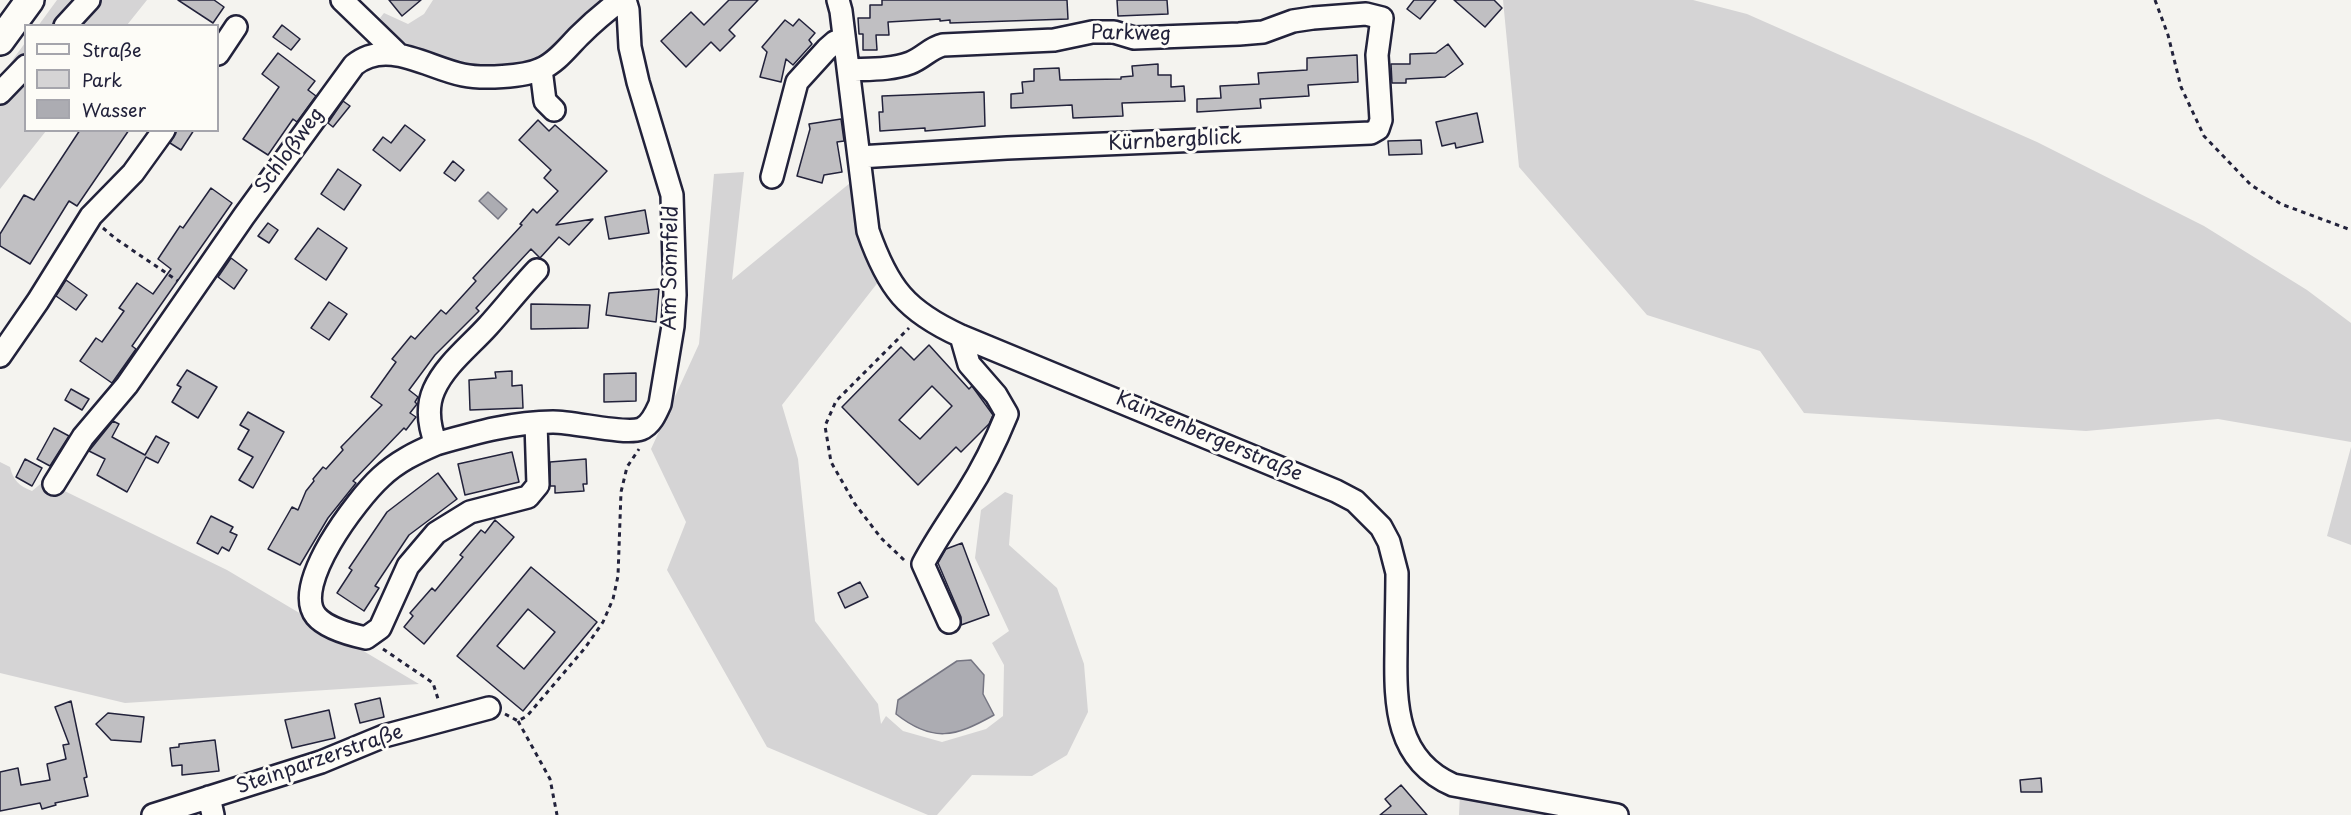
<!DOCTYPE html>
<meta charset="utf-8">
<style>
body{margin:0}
#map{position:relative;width:2351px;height:815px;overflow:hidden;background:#f4f3ef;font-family:"Playpen Sans",sans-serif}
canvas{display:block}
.legend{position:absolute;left:24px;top:24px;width:195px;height:108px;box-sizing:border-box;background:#fdfcf7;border:2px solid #a5a5ac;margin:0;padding:8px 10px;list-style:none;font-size:18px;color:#22223b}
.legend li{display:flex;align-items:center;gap:12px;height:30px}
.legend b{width:30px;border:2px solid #a5a5ac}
</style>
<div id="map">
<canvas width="2351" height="815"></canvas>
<ul class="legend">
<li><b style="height:8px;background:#fdfcf7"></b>Straße</li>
<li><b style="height:16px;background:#d5d4d5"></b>Park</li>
<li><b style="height:16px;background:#acacb2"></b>Wasser</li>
</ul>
</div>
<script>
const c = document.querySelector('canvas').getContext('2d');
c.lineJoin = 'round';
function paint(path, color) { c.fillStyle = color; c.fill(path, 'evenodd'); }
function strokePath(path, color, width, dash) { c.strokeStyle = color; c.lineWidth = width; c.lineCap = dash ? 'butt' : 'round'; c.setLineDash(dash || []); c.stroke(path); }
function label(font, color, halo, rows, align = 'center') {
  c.font = font + ' "Playpen Sans",sans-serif'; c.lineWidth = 6; c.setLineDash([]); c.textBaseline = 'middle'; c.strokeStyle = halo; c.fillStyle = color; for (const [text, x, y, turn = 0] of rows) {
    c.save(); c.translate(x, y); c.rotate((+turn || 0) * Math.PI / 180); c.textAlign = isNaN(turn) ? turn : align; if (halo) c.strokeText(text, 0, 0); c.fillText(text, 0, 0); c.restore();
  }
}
const green = new Path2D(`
 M57 0H147L127 25 38 26Z
 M433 0H609L556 49 538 61 523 65H460L396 39 380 18 384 13 408 24 424 14Z
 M1503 0H1693L1747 14 2037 142 2204 226 2307 290 2351 323V442L2218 419 2086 431 1804 413 1760 351 1647 315 1519 167Z
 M25 43 26 130 46 131 0 189V77Z
 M744 172 732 280 850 183 862 246 879 281 782 405 798 459 815 621 878 704 881 724 886 716 903 731 942 742 986 729 1003 716 1004 665 992 643 1009 631 975 558 981 510 1005 492 1013 495 1009 545 1057 588 1084 664 1088 712 1067 755 1032 776 972 775 937 815H928L767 747 667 570 686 522 651 449 699 344 714 174Z
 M2351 447V545L2327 536Z
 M0 462 10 467C13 480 19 486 32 491L44 481 227 570 419 684 125 703 0 673Z
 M1460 793 1590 815H1459Z`);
const water = new Path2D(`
 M488 192 507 209 498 219 479 201Z
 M971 660 984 675 983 694 994 715C955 737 933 743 896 714L898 700 957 661Z`);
const building = new Path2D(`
 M178 0H214L224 7 213 23Z
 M389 0H421L402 16Z
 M729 0H758L729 30 735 36 720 51 711 42 686 67 661 41 691 12 704 25Z
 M882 0H1067L1068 19 950 23V20L940 21V19L888 22 889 35H876L877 50H863V34H859L858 18H870V5H882Z
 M1117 0H1167L1168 14 1118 16Z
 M1414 0H1436L1420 19 1407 9Z
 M1454 0H1494L1502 8 1485 27Z
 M799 19 815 33 809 40 812 44 793 65 786 59 781 82 760 77 767 52 762 47 785 20 793 26Z
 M282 25 300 39 291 50 273 37Z
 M1448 44 1463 64 1445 77 1406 79V83H1392L1391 64H1410V54L1436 53Z
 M278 53 315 81 308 90 316 96 297 122 293 119 268 155 243 139 279 87 262 74Z
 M1357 55 1358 82 1308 85 1309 96 1260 99 1261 108 1197 112V99L1221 98 1220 86 1259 84 1258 73 1307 70V58Z
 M1158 64V75H1171V87L1184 86 1185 101 1122 103 1123 116 1073 118 1072 105 1011 108V94L1023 93 1022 82 1034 81V69L1059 68 1060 80 1121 79V77L1133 76 1132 66Z
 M984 92 985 126 925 131V128L880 131 879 112H883L882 96Z
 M343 101 350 106 333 127 328 123Z
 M1477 113 1483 142 1456 148 1455 143 1442 146 1436 122Z
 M841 119 844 141 837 142 842 172 824 175 822 183 797 176 810 129 809 124Z
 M538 120 549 131 555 125 607 171 556 225 593 219 569 245 559 237 540 258 531 249 476 308 479 311 435 355 409 390 418 397 415 402 417 404 410 413 416 417 406 430 404 428 353 481 356 483 328 518 300 565 268 549 292 507 298 510 306 491 314 481 313 479 323 467 326 469 343 450 341 447 382 405 371 397 396 362 392 359 411 336 415 339 441 310 446 314 476 281 473 278 522 225 520 224 533 209 537 213 558 191 544 178 551 170 519 140Z
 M405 125 425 140 400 171 373 150 383 137 391 143Z
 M80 130H129L77 206 69 201 30 264 0 246V234L24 195 34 200Z
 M177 130H194L181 150 170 143Z
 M1421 140 1422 154 1389 155 1388 141Z
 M453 161 464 170 455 181 444 173Z
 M338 169 361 185 344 210 321 194Z
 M211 188 232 203 132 346 136 349 112 383 80 361 96 338 102 342 124 311 119 308 137 283 153 294 171 269 158 259 180 226 183 228Z
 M645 210 649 233 609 239 605 217Z
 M268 223 278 230 269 243 258 236Z
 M318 228 347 248 326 280 295 259Z
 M231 258 247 270 234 289 218 277Z
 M66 280 87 295 76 310 56 296Z
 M659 289 656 322 606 315 609 293Z
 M329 302 347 314 329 340 311 328Z
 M531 304 590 305 588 328 531 329Z
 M929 345 969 389 972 386 993 415 989 424 961 452 956 447 918 485 842 407 901 347 914 360ZM932 386 952 406 920 439 899 420Z
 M187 370 217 387 198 418 172 402 181 387 177 385Z
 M512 371V386L522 385 523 408 470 410 469 380 496 378 495 372Z
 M636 373V401L604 402V374Z
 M71 389 89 399 82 410 65 400Z
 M248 412 284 432 253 488 239 480 253 457 238 449 249 430 240 425Z
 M113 421 119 424 112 437 145 455 156 436 169 443 158 463 146 457 127 492 97 475 105 459 89 451Z
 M54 428 69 436 50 466 37 459Z
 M512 452 519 482 465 495 458 464Z
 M25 459 42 468 32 486 16 477Z
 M586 459 587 484H583L584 491 555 493V486H550V462Z
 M438 473 457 499 409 535 375 586 379 588 364 611 337 593 352 570 349 568 387 512Z
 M211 516 233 527 230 532 237 535 229 551 222 547 218 554 197 543Z
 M495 520 514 537 424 644 404 627 413 616 410 613 432 588 435 591 463 557 460 555 481 530 485 533Z
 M962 543 989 615 961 625V617L938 563 946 549Z
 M531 567 597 622 523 711 457 656ZM528 609 555 632 524 669 497 646Z
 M860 582 868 597 845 608 838 593Z
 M380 698 384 717 360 723 355 704Z
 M71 701 87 777 84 778 88 796 55 803 56 805 42 809 40 803 0 811V772L18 768 21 785 50 780 47 764 66 759 63 745 69 744 55 707Z
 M329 710 335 738 292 748 285 720Z
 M108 713 144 717 141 742 111 740 96 724Z
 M215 740 219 771 182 775V765L172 766 170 748 179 747V744Z
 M2041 778 2042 792H2021L2020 780Z
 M1401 785 1427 815H1380L1391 806 1385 799Z`);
const path = new Path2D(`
 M2155 0 2168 35 2181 87 2204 136 2251 185 2281 204 2351 230
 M103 228 116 239 178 281
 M904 560 881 538 855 504 831 462 825 426 836 401 909 328
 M383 649 433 683 439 702
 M505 714 518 721 527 716 585 648 603 622 613 599 618 576 621 492 627 467 639 449
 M518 721 550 779 557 815`);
const minor = new Path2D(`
 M342 0 399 55
 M838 0 841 11 868 231C888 288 906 311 961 336L1336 491 1355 501 1381 527 1389 542 1397 573C1397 599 1396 625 1396 651 1395 705 1396 760 1453 785L1617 815
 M65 26 89 0
 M218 54 236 27
 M541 69 545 101 554 110
 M849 70C869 69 891 70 910 63 923 58 930 48 943 45L1054 40 1092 32H1114L1134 38 1239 34 1263 32 1293 21 1313 18 1366 14 1382 18 1377 55 1381 120 1378 129 1371 133 1007 148 859 157
 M0 93 26 66
 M772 177 797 82 827 49 835 42 844 38
 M537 270C520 288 505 307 488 326 470 346 445 365 434 390 426 408 429 426 436 444 475 433 513 422 553 422 575 422 625 435 641 429 651 425 656 413 660 404L673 326 675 295 672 195 638 82 630 47 628 10 625 0
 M0 356 38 301 91 216 133 173 164 130
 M436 444C415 453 397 462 381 477 357 499 291 585 316 616 326 628 352 635 366 638L380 628 408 566 436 533 470 512 528 497 538 485 536 423
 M54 484 83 437 127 385 244 216 354 65C387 38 428 68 463 75 482 79 524 77 541 69 556 63 568 47 579 36 592 23 606 11 621 0
 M949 622 923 564C936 539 952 517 967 493 983 468 996 441 1007 414L996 395 969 364 961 336
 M209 797 213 815
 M153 815 321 762 384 736 489 708`);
const major = new Path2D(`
 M0 41 30 0`);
const streetNames = [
 ["Parkweg",1131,34,1],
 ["Kürnbergblick",1175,141,-3],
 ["Schloßweg",290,151,-54],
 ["Am Sonnfeld",671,268,-89],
 ["Kainzenbergerstraße",1209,437,23],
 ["Steinparzerstraße",320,760,-19]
];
paint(green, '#d5d4d5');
paint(water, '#acacb2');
strokePath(water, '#757582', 1.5);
paint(building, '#c0bfc2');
strokePath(building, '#22223b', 1.5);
strokePath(minor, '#22223b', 26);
strokePath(major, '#22223b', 32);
strokePath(path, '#22223b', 3, [4.5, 4.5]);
strokePath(minor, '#fdfcf7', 21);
strokePath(major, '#fdfcf7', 27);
label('20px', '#22223b', '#fdfcf7', streetNames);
</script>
